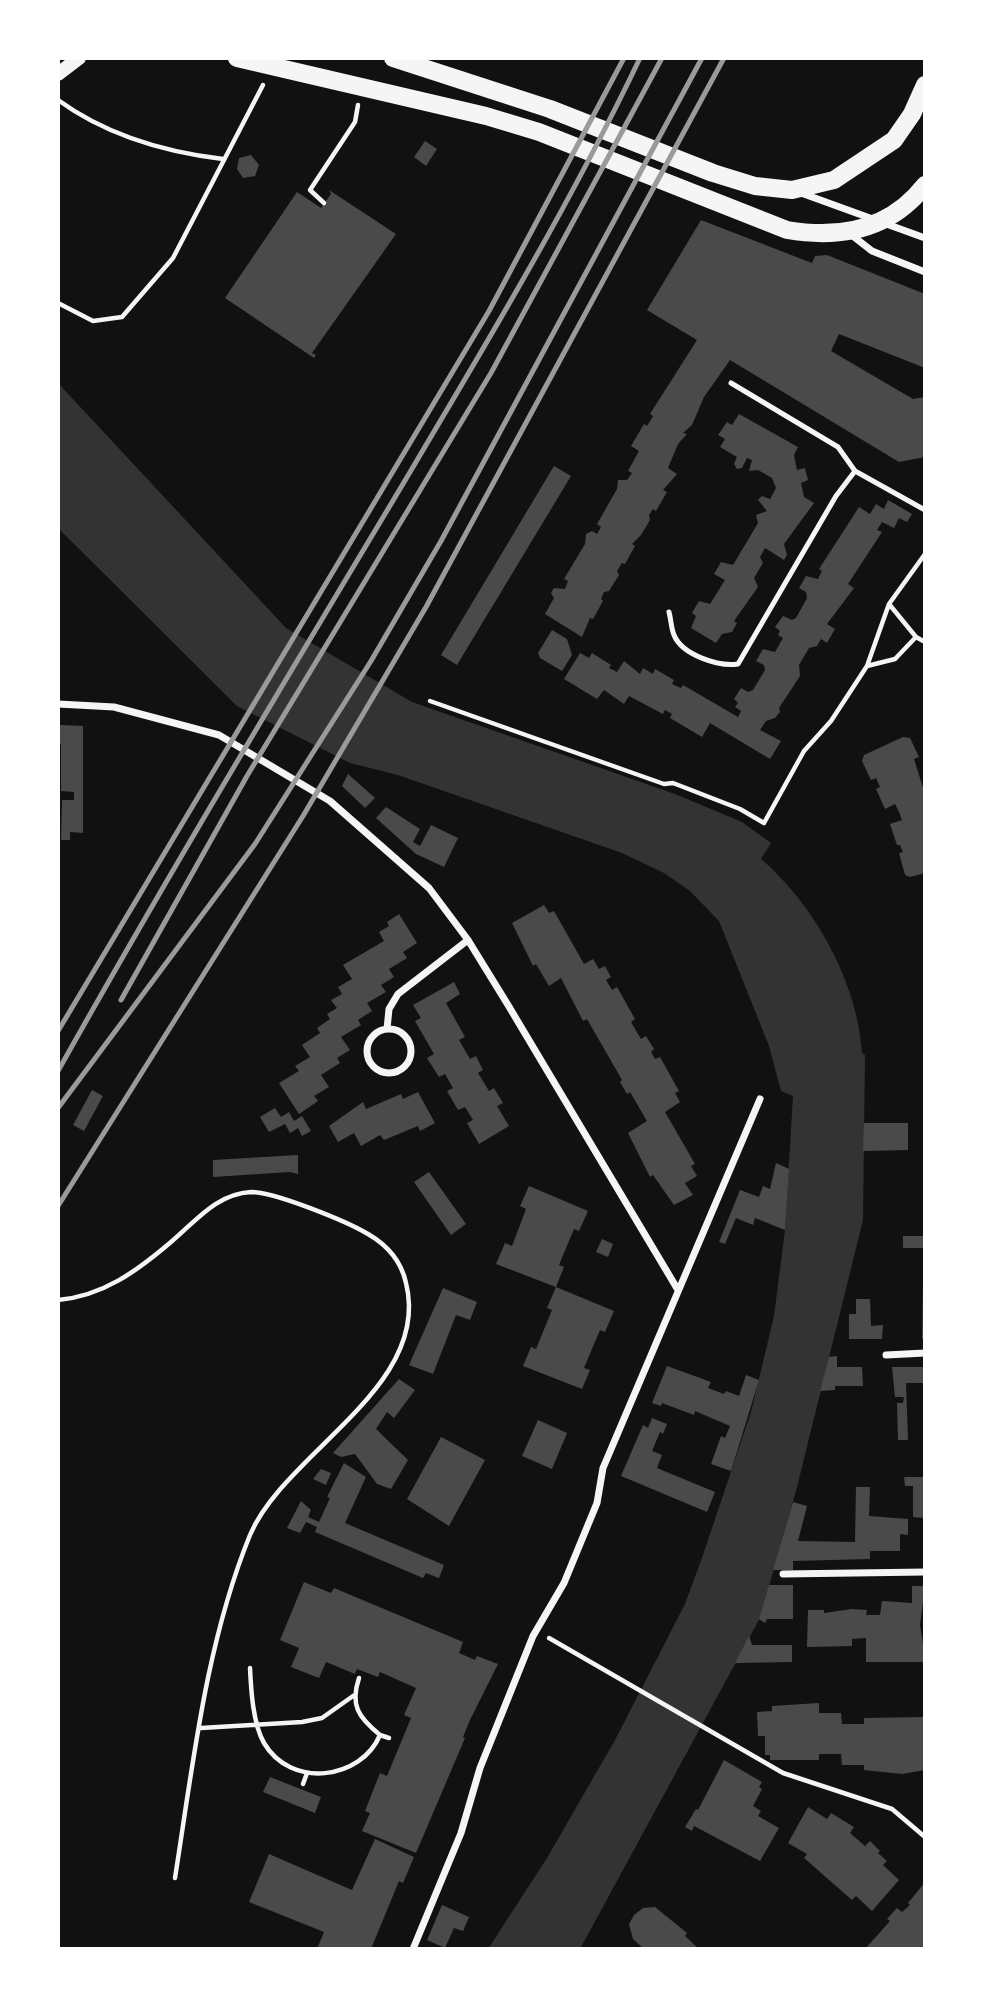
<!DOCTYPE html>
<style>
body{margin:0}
#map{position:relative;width:983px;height:2007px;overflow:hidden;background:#111;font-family:Barlow,sans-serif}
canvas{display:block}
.frame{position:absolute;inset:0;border:60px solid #fff;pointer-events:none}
</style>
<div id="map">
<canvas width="983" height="2007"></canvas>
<div class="frame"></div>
</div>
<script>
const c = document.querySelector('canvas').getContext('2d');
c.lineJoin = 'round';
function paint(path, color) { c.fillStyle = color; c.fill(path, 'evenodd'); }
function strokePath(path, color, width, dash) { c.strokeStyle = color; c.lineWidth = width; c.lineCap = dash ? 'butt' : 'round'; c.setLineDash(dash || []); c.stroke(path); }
const water = new Path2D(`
 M58 383 286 628 412 702 675 794 742 822 771 843 761 859C814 904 858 983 862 1053L865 1055 863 1220 797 1487 760 1618 580 1949H488L547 1858 615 1740 685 1604 703 1555 751 1412 774 1316 785 1230 793 1096 781 1091 769 1046 719 921 690 891 664 873 622 853 398 775 350 763 237 706 58 528Z`);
const building = new Path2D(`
 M425 141 437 149 426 166 414 157Z
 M251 155 259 165 255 176 243 178 237 169 239 158Z
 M329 190 396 234 312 353 316 355 314 358 225 298 297 192 321 208 331 194Z
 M701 220 812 263 815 256 827 255 925 294V368L839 334 831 351 913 399 925 397V457L899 462 730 360 704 397 692 425 683 433 687 434 678 444 668 468 677 474 663 490 667 492 656 511 653 509 649 515 650 520 641 535 632 544 635 546 625 564 622 563 617 571 619 575 609 591 604 592 601 599 603 601 593 619 590 618 582 637 545 614 554 598 551 593 554 588 565 589 568 581 564 579 585 544 586 534 592 531 597 534 601 527 597 524 617 489 618 480H627L632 473 628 471 639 451 631 446 644 424 647 426 653 416 650 414 697 340 647 310Z
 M739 414 798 447 794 455 797 470 805 468 808 480 801 483 804 497 814 503 784 544 787 555 784 560 765 548 760 557 763 563 754 578 758 587 734 621 737 623 732 632 722 634 716 643 691 628 696 616 692 613 699 601 710 604 725 580 714 574 721 562 733 565 758 523 756 515 767 511 758 500 762 496 770 499 776 488 772 478 758 470 749 471 752 460 747 458 742 468 737 469 734 464 737 457 720 447 725 439 718 435 727 422 732 425Z
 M554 466 571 476 457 665 441 655Z
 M888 500 912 514 907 522 899 518 894 528 882 522 877 530 882 532 848 584 854 588 827 624 835 629 827 643 821 639 817 646 809 648 799 665 800 676 779 708 780 712 775 718 766 721 760 730 781 741 770 759 710 723 702 737 670 718 672 714 665 710 663 714 629 696 624 704 604 690 597 699 564 679 580 653 589 658 592 653 611 665 609 668 617 672 624 661 640 674 643 668 653 674 655 669 674 680 672 684 681 688 683 685 738 717 741 711 735 707 738 703 734 699 741 688 748 692 753 690 765 670 764 665 756 661 763 649 775 652 783 638 778 635 780 631 775 627 783 616 792 620 796 618 807 598 806 592 799 588 806 576 818 579 822 571 819 569 859 507 870 514 876 504 884 509Z
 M552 630 567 639 572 655 562 671 540 658 538 653Z
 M60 725 83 726V833L70 832V840H61L62 800H74V792L61 791V744H58Z
 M903 737 910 738 919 757 914 759 925 794V873L910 877 905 875 899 853 903 852 900 845H897L890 824 902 820 899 812 895 804 885 809 876 789 880 787 876 778 871 780 862 761 864 755Z
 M348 774 375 798 365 808 342 786Z
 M386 807 420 829 413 842 420 846 431 825 458 838 444 867 416 854 376 818Z
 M544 905 549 913 554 911 584 964 593 959 599 969 605 966 611 977 606 980 612 990 617 987 635 1019 631 1022 641 1039 646 1036 654 1049 651 1052 655 1059 660 1057 679 1091 675 1093 680 1102 665 1112 695 1164 691 1166 697 1176 685 1183 693 1195 674 1205 653 1175 650 1177 628 1133 647 1121 630 1092 627 1094 620 1082 622 1080 587 1019 583 1021 561 978 549 986 536 964 533 966 512 923Z
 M399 914 417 943 403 952 407 958 389 969 394 977 381 985 386 992 367 1003 372 1011 358 1020 361 1025 341 1037 350 1050 337 1058 340 1063 321 1075 329 1087 314 1096 318 1101 299 1114 279 1083 299 1071 295 1066 310 1057 302 1045 320 1033 317 1028 330 1019 327 1014 337 1008 331 1000 342 994 338 987 352 979 343 965 384 941 379 932 389 926 387 922Z
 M454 982 460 994 446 1003 465 1037 459 1040 470 1059 476 1056 483 1070 478 1073 489 1091 494 1088 503 1103 497 1106 509 1126 479 1144 467 1123 473 1120 465 1107 458 1110 447 1091 453 1088 445 1074 439 1077 427 1058 434 1054 415 1021 421 1018 413 1005Z
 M92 1090 103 1096 84 1131 73 1125Z
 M418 1092 435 1123 420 1131 418 1126 384 1140 380 1135 361 1146 354 1133 338 1142 329 1126 363 1102 366 1109 401 1094 403 1099Z
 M275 1108 281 1117 289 1112 294 1121 302 1116 311 1131 302 1136 298 1128 290 1133 285 1124 269 1132 260 1117Z
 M864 1123H908V1150L863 1151Z
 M298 1155V1174L290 1172 213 1177V1160Z
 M776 1163 789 1169 785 1230 755 1218 753 1225 736 1218 725 1244 719 1242 740 1190 759 1197 763 1186 770 1189Z
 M429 1172 466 1224 451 1235 414 1182Z
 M529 1186 588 1211 579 1231 574 1229 559 1265 564 1267 556 1287 496 1264 505 1243 512 1246 526 1209 520 1206Z
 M903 1236H925V1248H903Z
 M602 1239 613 1244 608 1257 596 1252Z
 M923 1282 925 1283V1339H922Z
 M556 1287 614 1311 605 1332 600 1330 584 1368 590 1370 582 1389 523 1366 531 1347 536 1349 552 1310 547 1308Z
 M443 1288 477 1302 470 1320 456 1315 433 1374 409 1365Z
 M856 1299H870L871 1326 883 1325 882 1339H849V1314H856Z
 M837 1356V1367H862L863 1386H835V1390L820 1391 829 1357Z
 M667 1366 711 1382 708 1388 724 1394 726 1391 739 1396 746 1375 759 1380 731 1471 711 1464 721 1436 725 1438 730 1426 695 1411 694 1415 662 1403 661 1406 652 1403Z
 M892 1367H925V1383H906L908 1440H898L897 1403H903L904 1397H895Z
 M399 1379 415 1390 394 1418 387 1412 376 1429 408 1460 391 1489 377 1484 355 1454 341 1457 333 1453Z
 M652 1418 667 1424 663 1434 660 1432 652 1451 662 1455 657 1468 715 1492 707 1512 621 1476 643 1425 648 1428Z
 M538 1420 567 1433 552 1469 522 1456Z
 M441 1437 485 1460 449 1526 407 1499Z
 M344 1463 366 1477 345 1523 444 1565 439 1578 426 1573 423 1578 315 1532 317 1527 306 1522 300 1533 287 1528 301 1501 311 1510 308 1517 319 1522 330 1498 327 1497Z
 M321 1469 331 1473 326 1485 313 1479Z
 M904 1477H925L924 1518 913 1517V1486H905Z
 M856 1487H870L869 1516 908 1519V1535L900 1534V1551H870V1559L793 1561V1570H773L793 1502 807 1506 798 1541 855 1542Z
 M304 1582 331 1593 334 1588 463 1642 459 1653 475 1660 477 1656 498 1664 470 1720 463 1737 465 1738 416 1853 362 1831 370 1813 365 1811 380 1773 387 1776 411 1718 404 1715 416 1688 380 1672 378 1677 357 1669 355 1674 326 1662 319 1678 291 1667 299 1648 280 1640Z
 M769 1585H793V1619H767L765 1623 759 1619Z
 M912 1586H925L920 1625 923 1644H925V1662H866V1638L852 1639V1646L807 1647 808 1610H824V1613L852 1609 867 1610 866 1615H880L882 1601 912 1603Z
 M749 1636 752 1645H792V1662L735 1663Z
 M819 1703V1713H841L842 1724H864V1718L925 1717V1770L902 1774 864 1770V1765H842L841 1754H819V1760H770V1755H765V1736H758L757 1712 772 1711V1706Z
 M724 1760 762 1782 759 1787 762 1789 753 1806 761 1811 758 1816 779 1828 760 1861 694 1826 692 1831 685 1827 696 1809 698 1810Z
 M270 1777 321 1797 315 1813 263 1792Z
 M808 1807 827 1819 831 1813 854 1827 850 1833 865 1846 870 1841 880 1851 878 1853 887 1861 883 1865 899 1880 872 1911 856 1896 852 1900 804 1858 807 1854 788 1843Z
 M375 1839 414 1857 403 1883 399 1881 371 1949H317L324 1932 249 1902 269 1854 352 1890Z
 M925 1882V1949H865L890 1921 887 1919 897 1908 902 1912 910 1905 908 1903Z
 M442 1905 469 1917 463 1931 454 1928 445 1948 427 1940Z
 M655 1907 687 1933 685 1936 699 1949H644L633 1939 629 1924 634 1915 643 1908Z`);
const path = new Path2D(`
 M58 100C106 135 164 152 223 159
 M324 203 310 190 355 122 358 105
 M58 303 93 321 122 317 173 258 263 85
 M889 604 925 554
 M867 666 889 604 916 637
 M430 701 664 784 673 783 740 809 764 823 804 751 831 721 867 666 895 659 916 637 925 642
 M58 1300C103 1296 137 1271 171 1242 196 1221 216 1194 251 1192 275 1192 346 1221 368 1234 387 1245 401 1260 406 1283 432 1387 285 1452 250 1535 206 1643 193 1764 175 1878
 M549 1638 783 1773 892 1809 925 1837
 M250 1668C251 1690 253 1724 264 1743 291 1789 361 1780 380 1735 358 1717 350 1705 359 1678
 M201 1728 302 1722 322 1718 353 1696
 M380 1735 389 1738
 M303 1784 307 1773`);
const service = new Path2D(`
 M731 383 838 447 855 471 925 510
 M669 612C671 619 671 628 674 635 682 655 719 667 738 664L836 496 855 471`);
const minor = new Path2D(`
 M801 193 925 238
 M849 233 872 251 925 272
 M58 704 114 707 219 735 330 801 429 888 468 940 508 1005 678 1290
 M367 1051a22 22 0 1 1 44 0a22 22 0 1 1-44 0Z
 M387 1029 389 1009 398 994 468 940
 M886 1355 925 1353
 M783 1574 925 1572
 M413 1949 461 1833 480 1768 533 1636 564 1583 597 1503 603 1468 760 1099`);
const secondary = new Path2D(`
 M58 74 79 58`);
const primary = new Path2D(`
 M237 58 486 116 539 132 787 230C840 239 890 230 925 185
 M393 58 550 109 713 173 755 186 792 190 834 180 894 140 912 114 925 85`);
const rail = new Path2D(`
 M121 1000 247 776 491 373 662 58
 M58 1031 489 311 624 58
 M58 1071C164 882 276 696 388 509 476 361 566 213 640 58
 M58 1108 255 844 371 661 441 541 702 58
 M58 1206 303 816 426 607 724 58`);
paint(water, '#333');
paint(building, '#4a4a4a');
strokePath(path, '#f5f5f5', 4.5);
strokePath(service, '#f5f5f5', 5);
strokePath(minor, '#f5f5f5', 7);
strokePath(secondary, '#f5f5f5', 14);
strokePath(primary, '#f5f5f5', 18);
strokePath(rail, '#9a9a9a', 5);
</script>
